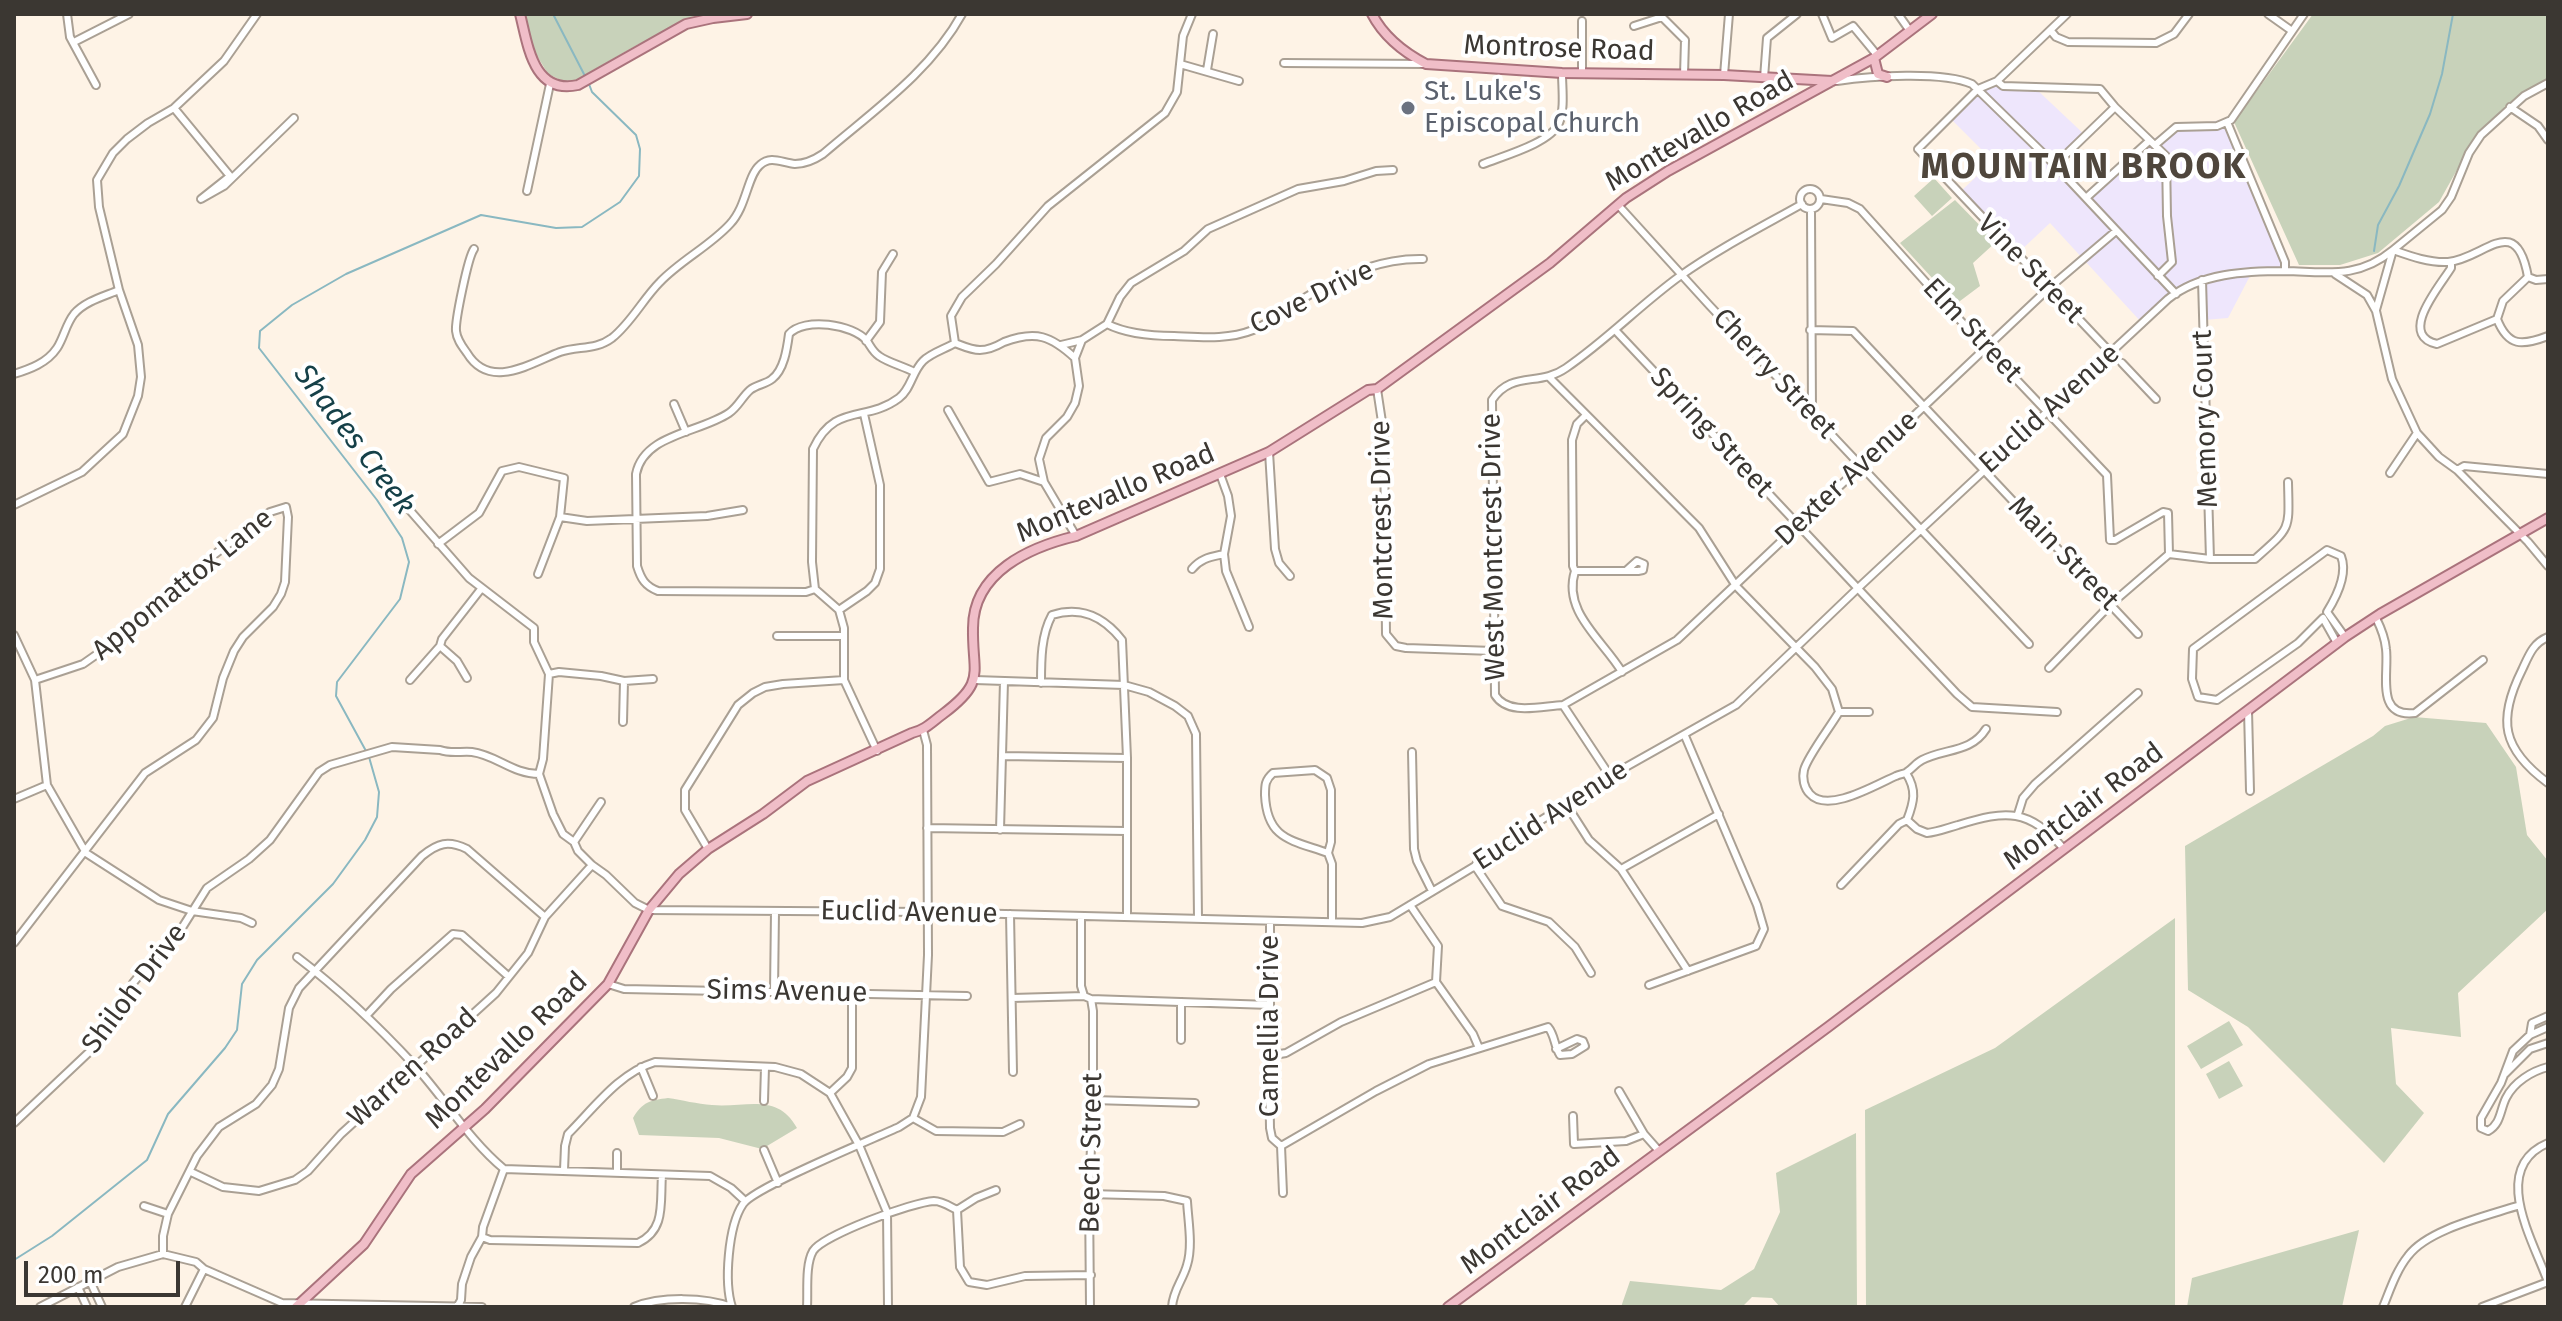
<!DOCTYPE html>
<style>
body{margin:0}
#map{position:relative;width:2562px;height:1321px;overflow:hidden;background:#fef3e6;font-family:"Fira Sans",sans-serif}
canvas{display:block}
.frame{position:absolute;inset:0;border:16px solid #3b3732;pointer-events:none}
.scale{position:absolute;left:24px;top:1261px;width:156px;height:36px;box-sizing:border-box;border:4px solid #3b3732;border-top:0;padding-left:10px;font-size:24px;line-height:28px;white-space:nowrap;color:#3b3732;-webkit-text-stroke:6px #fff;paint-order:stroke}
</style>
<div id="map">
<canvas width="2562" height="1321"></canvas>
<div class="frame"></div>
<div class="scale">200 m</div>
</div>
<script>
const c = document.querySelector('canvas').getContext('2d');
c.lineJoin = 'round';
function paint(path, color) { c.fillStyle = color; c.fill(path, 'evenodd'); }
function strokePath(path, color, width, dash) { c.strokeStyle = color; c.lineWidth = width; c.lineCap = dash ? 'butt' : 'round'; c.setLineDash(dash || []); c.stroke(path); }
function label(font, color, halo, rows, align = 'center') {
  c.font = font + ' "Fira Sans",sans-serif'; c.lineWidth = 8; c.setLineDash([]); c.textBaseline = 'middle'; c.strokeStyle = halo; c.fillStyle = color; for (const [text, x, y, turn = 0] of rows) {
    c.save(); c.translate(x, y); c.rotate((+turn || 0) * Math.PI / 180); c.textAlign = isNaN(turn) ? turn : align; if (halo) c.strokeText(text, 0, 0); c.fillText(text, 0, 0); c.restore();
  }
}
const commercial = new Path2D(`
 M2003 86 2034 87 2086 136 2055 165 2086 197 2149 141 2176 127 2221 120 2285 262V271L2251 274 2228 318 2204 320 2202 281 2168 299 2142 323 2050 223 2018 253 1960 192 1993 161 1949 117 1978 89Z`);
const green = new Path2D(`
 M524 14H707L637 45 576 80 563 81 548 74 533 49Z
 M2313 14H2548V80L2523 95 2467 152 2439 202 2378 253 2340 265H2299L2234 122Z
 M1934 178 1952 198 1932 216 1914 196Z
 M1955 200 1996 242 1973 263 1980 286 1956 304 1900 243Z
 M2414 717 2486 723 2516 767 2527 835 2548 861V909L2458 993 2461 1037 2391 1028 2396 1084 2424 1113 2384 1163 2248 1027 2188 990 2185 846 2373 736 2385 726Z
 M2175 918V1307H1866L1865 1110 1995 1048Z
 M2229 1021 2243 1045 2201 1069 2187 1046Z
 M2229 1061 2243 1086 2219 1099 2206 1074Z
 M668 1098C682 1100 697 1104 712 1105 746 1108 777 1092 797 1128L762 1149 719 1138 639 1135 633 1118C642 1102 651 1100 668 1098Z
 M1856 1133 1857 1307H1780L1772 1298 1752 1297 1742 1307H1621L1630 1281 1721 1290 1754 1269 1780 1212 1776 1173Z
 M2359 1230 2342 1307H2187L2192 1278Z`);
const stream = new Path2D(`
 M553 14 586 78
 M2374 251 2378 225 2399 186 2430 114 2442 74 2453 14
 M366 751 336 696 337 682 400 599 409 562 402 538 377 500 259 348 260 331 292 305 346 274 481 215 556 228 582 227 620 202 639 176 640 149 636 135 592 92 589 84
 M14 1260 52 1236 147 1160 168 1114 225 1048 237 1030 242 984 257 960 333 884 365 840 377 817 379 792 369 757`);
const minor = new Path2D(`
 M67 14 70 37 96 85
 M1822 14 1832 38 1853 26 1877 55
 M1898 14 1910 31
 M2067 14 1997 81 1978 89 1918 149 2111 353
 M2268 14 2292 31
 M1582 21V72
 M1634 26 1662 17 1685 40 1684 75
 M2051 31 2056 37 2068 42 2156 43 2174 34 2189 14
 M74 42 129 14
 M1284 63 1426 64
 M1180 64 1239 81
 M1207 70 1213 34
 M1724 75 1729 14
 M1764 78 1767 38 1797 14
 M1837 81C1870 76 1943 71 1972 84L2055 165 2176 294
 M1997 81 2003 86 2100 89 2115 107 2166 156 2167 216 2172 262 2158 276
 M2510 107 2538 126 2548 140
 M174 108 230 176 201 199 224 186 294 118
 M2227 122 2285 262V271
 M2155 145 2176 127 2217 126 2231 120 2304 14
 M1483 164C1503 156 1551 143 1559 123 1565 109 1562 88 1562 73
 M2055 165 2115 107
 M1800 199a10 10 0 1 1 20 0a10 10 0 1 1-20 0Z
 M527 191 550 84
 M2086 198 2149 141
 M1821 199 1848 203 1860 209 1957 317 2107 475 2110 540H2115L2163 512 2168 513 2169 554
 M1619 206 1710 306 2029 644
 M1811 210 1812 414
 M474 249C468 257 455 321 456 331 457 340 462 346 467 353 490 391 531 363 560 352 578 346 596 350 612 338 631 323 643 299 660 282 681 260 710 246 730 224 747 206 747 176 760 165 771 155 782 163 795 164 806 164 814 160 823 154 873 111 930 72 962 14
 M2451 262V268C2440 286 2397 335 2437 344L2497 319
 M2335 274 2367 295 2376 311 2392 379 2417 433 2439 457 2457 470 2528 542 2548 566
 M2528 277 2536 280 2548 279
 M2202 280 2210 559
 M2376 310 2393 250 2442 210 2451 197 2469 153 2481 135 2524 96 2548 83
 M1107 324C1127 334 1152 336 1174 336 1200 337 1228 340 1253 330 1272 322 1289 307 1306 297 1341 275 1381 258 1423 259
 M1810 330 1853 331 2138 634
 M1616 331 1957 694 1972 707 2057 712
 M866 341 880 322 882 272 893 254
 M1061 345 1082 340 1107 324 1120 297 1131 283 1184 251 1208 229 1298 189 1344 181 1376 171 1393 170
 M1075 358C1051 336 1036 330 1004 342 997 346 988 350 980 350 971 350 963 346 955 343L951 316 962 297 996 264 1048 206 1165 113 1177 92 1183 36 1192 14
 M2122 363 2156 399
 M14 374C30 369 47 363 57 348 64 337 66 324 74 314 85 301 105 296 119 290
 M1549 377 1699 528 1736 586 1815 667 1832 689 1839 712C1831 726 1807 757 1804 770 1802 778 1804 788 1810 794 1828 814 1877 784 1896 776 1899 774 1905 774 1907 772 1913 768 1916 763 1922 760 1945 748 1971 753 1986 729
 M1377 389 1384 435 1386 634 1396 646 1406 648 1493 651
 M674 404 686 432
 M948 410 989 482 1020 474 1044 482
 M1585 416 1577 424 1572 440 1573 566 1575 571C1562 612 1603 640 1622 672
 M1269 452 1275 549 1279 563 1290 576
 M2457 470 2464 466 2548 474
 M2390 473 2417 433
 M1220 474 1228 496 1231 516 1224 554 1226 571 1249 627
 M393 491 469 578 534 628V642L549 674 543 759 539 774 553 814 563 834 574 842 578 851 592 865 606 875 635 903 649 910 926 912 1362 923 1390 917 1475 866 1479 860 1610 776 1736 705 1857 589 2168 299C2200 273 2246 271 2286 271 2327 272 2358 279 2393 250 2410 256 2429 263 2448 262 2484 259 2516 210 2528 277L2503 301 2497 319C2508 347 2522 346 2548 336
 M14 505 82 472 123 434 138 396 141 377 138 345 119 290 99 207 97 180 113 153 127 139 148 123 174 108 224 61 257 14
 M560 517 587 521 707 516 743 510
 M1076 536 1044 482 1039 459 1046 438 1067 417 1075 403 1079 386 1075 358 1082 340
 M438 544 479 513 502 471 519 467 564 478 560 517 538 574
 M1192 569C1201 558 1211 557 1224 554
 M1575 571H1638L1643 570 1644 564 1637 561 1627 570
 M815 589 806 592 658 591C645 586 641 579 637 566L636 474C644 434 699 433 729 413 738 407 742 397 750 390 756 385 766 384 772 379 784 370 787 349 789 334 804 317 853 324 867 341 871 347 873 352 879 356 889 363 903 366 914 372
 M839 610 867 591 875 583 880 569V485L864 414
 M2376 618C2381 628 2385 638 2386 649 2389 674 2375 718 2415 713L2483 660
 M14 635 35 680 47 785 86 853 159 900 192 911 241 918 252 923
 M777 636H844
 M2548 637C2533 643 2529 655 2522 670 2497 720 2502 749 2548 783
 M2337 643 2323 618 2298 643 2217 700 2198 697 2192 679 2193 649 2327 550 2341 556C2348 574 2337 596 2327 612L2345 637
 M440 646 457 661 467 678
 M2049 668 2111 604 2169 554 2210 559H2255C2292 526 2289 531 2288 482
 M549 674 559 672 601 676 624 681 653 679
 M410 680 440 646 442 639 481 589
 M975 680 1124 685 1149 692 1175 706 1188 716 1196 734 1198 919
 M1041 683C1041 660 1041 635 1052 615 1081 606 1103 616 1122 640L1127 758V917
 M1563 705 1677 640 2049 288 2116 231
 M2248 710 2250 791
 M1839 712H1869
 M623 722 624 681
 M877 751 844 680V628L839 610 815 589 812 562 813 449C835 402 866 423 899 398 911 389 912 372 923 361 931 353 945 349 955 343
 M1412 752 1414 849 1417 861 1432 891
 M1003 756 1127 758
 M1610 776 1563 705C1541 706 1508 716 1495 695L1492 400C1512 370 1539 387 1566 368 1607 340 1641 304 1680 276 1718 249 1761 227 1802 204
 M14 799 47 785
 M1566 804 1589 840 1621 869 1688 971
 M2018 814 2023 798 2035 784 2138 693
 M1907 820 1917 829 1927 833C1938 832 1947 828 1958 825 2007 810 2028 808 2064 849
 M927 828 1126 831
 M1000 830 1004 681
 M574 842 601 802
 M708 849 685 810V790L738 705 753 693 765 687 783 684 844 680
 M1328 853C1292 840 1267 840 1265 795 1265 785 1265 780 1273 773L1315 770 1327 778 1331 790V842L1328 853 1332 864V920
 M1475 866 1502 906 1549 922 1575 947 1591 973
 M1621 869 1719 814
 M1841 885 1899 824 1907 820C1914 802 1917 790 1906 773
 M1410 905 1438 946 1436 982 1473 1034 1479 1048
 M1010 914 1013 1072
 M1081 916V986L1084 996
 M1270 921V1044L1274 1055 1269 1069 1270 1128 1272 1138 1281 1146 1283 1193
 M14 943 145 773 196 740 213 718 223 678 234 651 243 637 273 607 281 594 285 582 288 517 286 507 270 512 202 564 140 624 83 664 35 680
 M297 957C339 989 379 1027 415 1066 446 1100 468 1139 504 1169L710 1176 731 1188 745 1201
 M608 984 624 989 967 996
 M1649 985 1756 946 1764 929 1757 905 1685 736
 M774 991 775 911
 M1012 998 1084 996 1091 999 1270 1005
 M1181 1002V1040
 M366 1016 391 989 453 934 462 935 508 976
 M2548 1027 2530 1035 2513 1051 2501 1083 2481 1118V1128L2488 1131C2501 1124 2500 1110 2506 1098 2514 1082 2532 1071 2548 1067
 M2530 1035 2532 1023 2548 1016
 M1274 1055 1286 1053 1341 1022 1436 982
 M641 1067 653 1096
 M2505 1074 2530 1049 2548 1043
 M1619 1091 1644 1134
 M830 1093 847 1077 852 1068V994
 M1093 1100 1195 1103
 M764 1101 765 1067
 M1573 1116 1574 1144 1626 1141 1644 1134 1659 1151
 M913 1118 936 1131 1003 1132 1020 1124
 M14 1123 104 1038 133 983 152 960 175 939 207 888 249 859 270 840 319 772 330 765 392 747 440 750C451 754 461 751 472 752 496 755 513 774 539 774
 M2548 1143C2489 1168 2533 1240 2548 1282
 M1281 1146 1376 1091 1429 1064 1548 1027C1555 1035 1554 1046 1560 1055L1572 1054 1585 1046 1583 1041 1577 1039 1556 1049
 M764 1150 778 1183
 M617 1153V1172
 M564 1170 565 1146 568 1134C594 1108 619 1073 655 1062L775 1067 801 1074 830 1093 859 1145 887 1212 888 1307
 M191 1172 223 1187 259 1191 295 1180 308 1171 341 1134 496 993 528 953 545 917 592 865
 M1089 1194 1164 1196 1187 1201C1188 1220 1193 1246 1187 1265 1183 1280 1173 1290 1172 1307
 M144 1206 168 1214
 M957 1210 976 1198 996 1190
 M482 1237 490 1240 638 1243C666 1230 660 1203 662 1175
 M163 1254V1236L168 1214 197 1156 219 1127 256 1104 272 1085 279 1069 289 1008 299 988 422 856C438 843 448 840 467 849L545 917
 M163 1254 196 1262 204 1269 282 1303 482 1307
 M90 1281 102 1307
 M78 1287 87 1307
 M40 1307 118 1267 163 1254
 M185 1307 204 1269
 M457 1307 461 1300 462 1284 471 1257 482 1237 483 1227 504 1169
 M634 1307C661 1296 705 1297 732 1307
 M732 1307C724 1283 728 1226 743 1204 755 1187 873 1139 899 1127L913 1118 921 1097 928 955 927 745 923 730
 M807 1307C808 1291 805 1265 813 1251 823 1235 913 1202 934 1201 942 1201 949 1206 957 1210L960 1267 969 1282 987 1285 1025 1276 1091 1275
 M1090 1307 1089 1194 1093 1100V1011L1091 999
 M2383 1307C2390 1290 2396 1271 2408 1256 2428 1229 2487 1216 2520 1205
 M2482 1307 2548 1282`);
const major = new Path2D(`
 M520 14C528 45 533 95 578 85L686 24 713 18 747 14
 M1372 14C1384 37 1403 52 1426 64L1562 73 1724 75 1832 81
 M1874 58 1878 74 1887 77
 M296 1307 364 1244 411 1174 485 1109 608 984 649 910 679 874 708 849 763 814 807 781 912 733C925 730 932 722 943 714 987 681 972 674 973 628 973 572 1030 547 1076 536L1269 452 1368 390 1377 389 1550 263 1626 198 1668 171 1874 58 1932 14
 M1448 1307 1828 1027 2345 637 2380 614 2548 518`);
const markers = [
 [1408,108,8,"#6b7280"]
];
const streetNames = [
 ["Montrose Road",1559,49,2],
 ["Montevallo Road",1700,132,-30],
 ["Vine Street",2030,269,46],
 ["Cove Drive",1312,298,-26],
 ["Elm Street",1972,331,47],
 ["Cherry Street",1774,374,47],
 ["Euclid Avenue",2050,409,-42],
 ["Memory Court",2206,419,-92],
 ["Spring Street",1711,433,47],
 ["Dexter Avenue",1847,479,-43],
 ["Montevallo Road",1116,494,-23],
 ["Montcrest Drive",1383,520,-91],
 ["West Montcrest Drive",1494,547,-91],
 ["Main Street",2063,554,46],
 ["Appomattox Lane",183,585,-39],
 ["Montclair Road",2084,807,-37],
 ["Euclid Avenue",1551,816,-33],
 ["Euclid Avenue",909,913,1],
 ["Shiloh Drive",135,989,-53],
 ["Sims Avenue",787,992,1],
 ["Camellia Drive",1270,1026,-90],
 ["Montevallo Road",507,1051,-44],
 ["Warren Road",413,1068,-42],
 ["Beech Street",1092,1153,-89],
 ["Montclair Road",1541,1211,-37]
];
const worshipNames = [
 ["St. Luke's",1424,92],
 ["Episcopal Church",1424,124]
];
const waterNames = [
 ["Shades Creek",354,440,53]
];
const districtNames = [
 ["MOUNTAIN BROOK",2084,168]
];
paint(commercial, '#eee6fc');
paint(green, '#c8d2ba');
strokePath(stream, '#8ab8c1', 2);
strokePath(minor, '#aaa094', 10);
strokePath(major, '#aa737c', 12);
strokePath(minor, '#fff', 6);
strokePath(major, '#f0bec8', 8);
for (const [x, y, r, color] of markers) { const dot = new Path2D(); dot.arc(x, y, r, 0, 2 * Math.PI); c.fillStyle = color; c.fill(dot); strokePath(dot, '#fff', 3); }
label('28px', '#3b3732', '#fff', streetNames);
label('28px', '#5b616d', '#fff', worshipNames, 'left');
label('italic 30px', '#154048', '#fff', waterNames);
c.letterSpacing = '2px';
label('bold 36px', '#4f463c', '#fff', districtNames);
c.letterSpacing = '0px';
</script>
